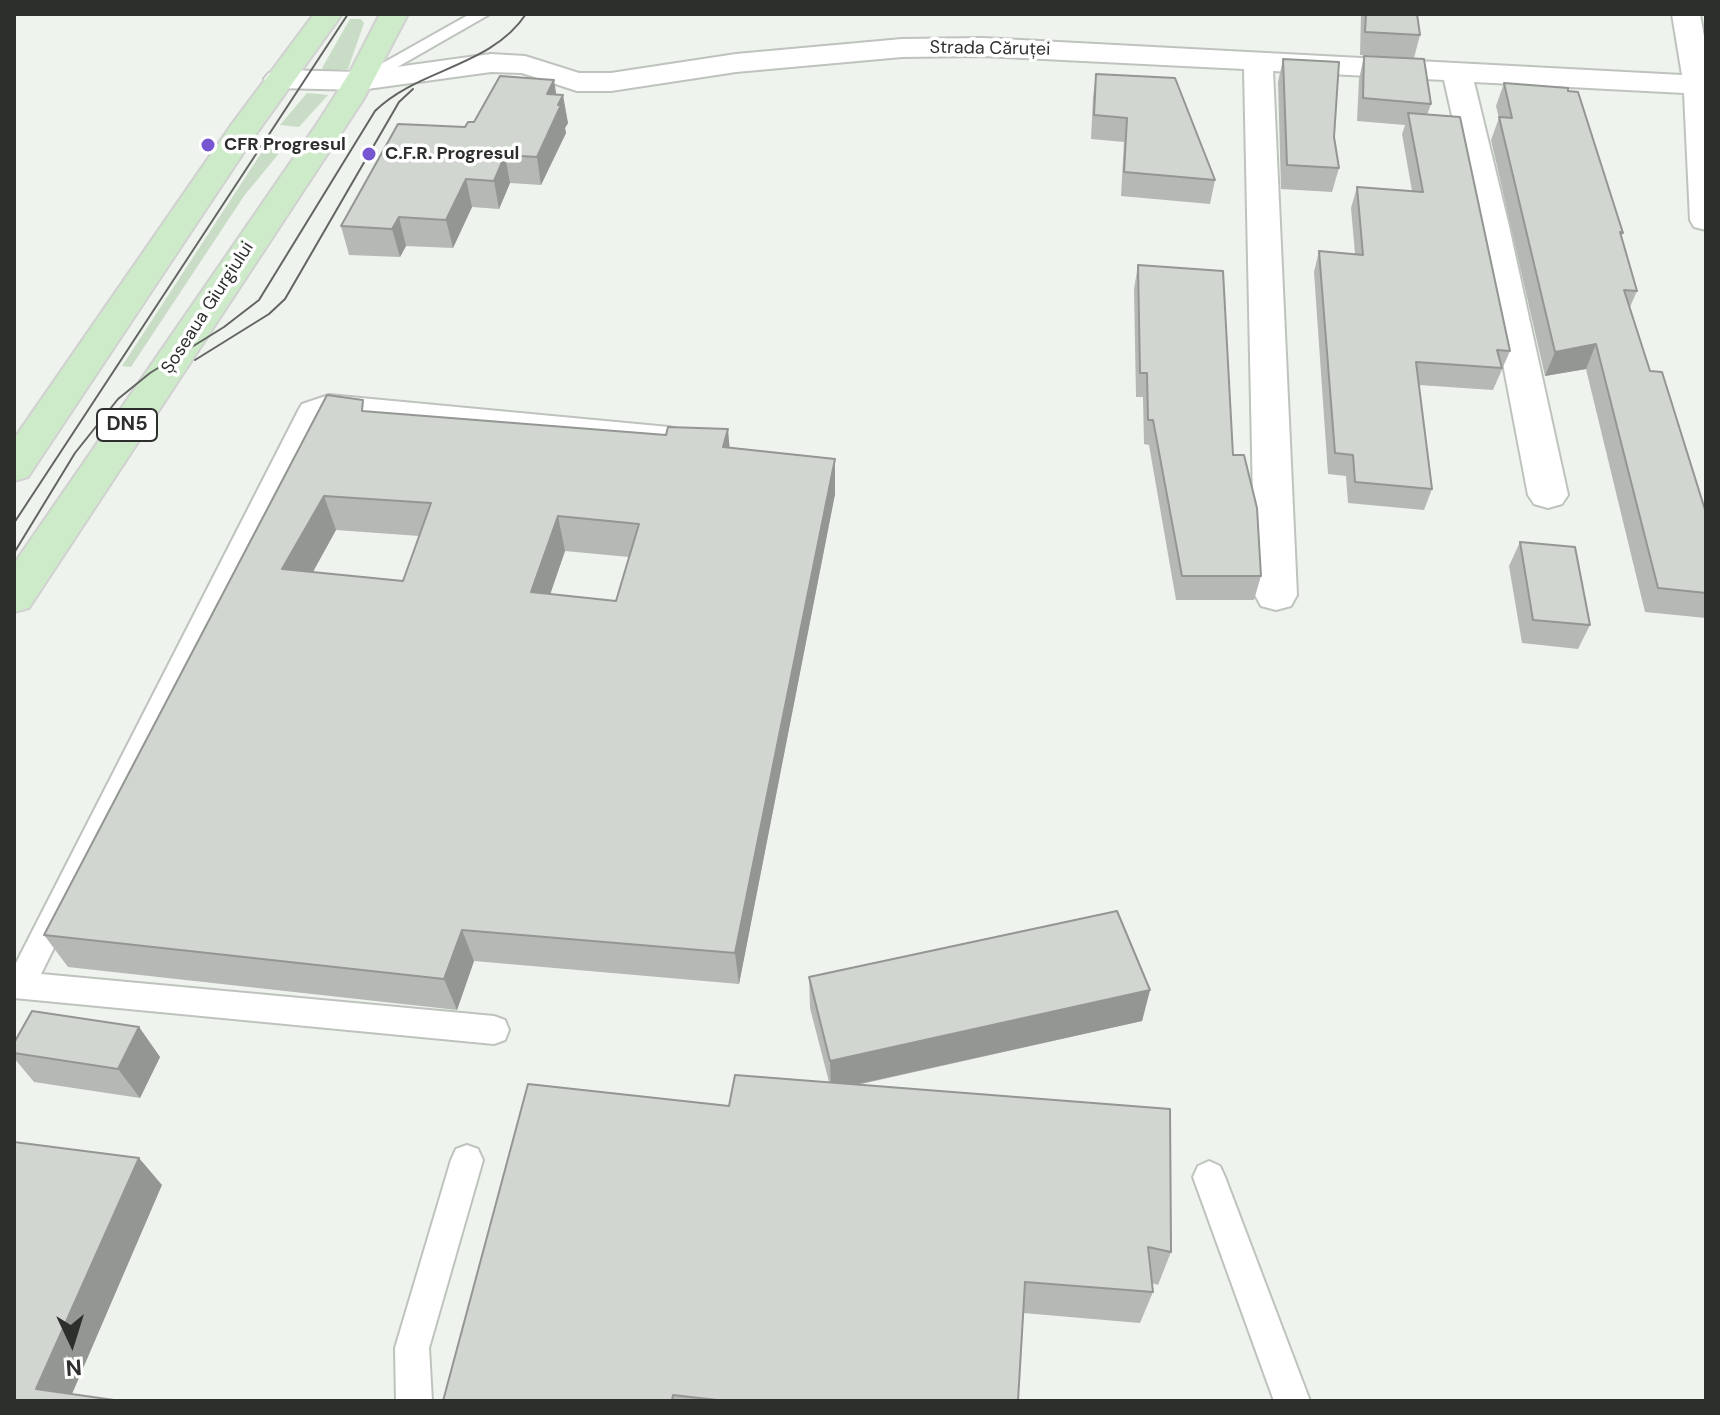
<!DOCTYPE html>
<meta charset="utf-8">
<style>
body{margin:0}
#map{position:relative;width:1720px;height:1415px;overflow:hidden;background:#eef3ed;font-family:"DM Sans",sans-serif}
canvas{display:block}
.frame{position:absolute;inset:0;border:16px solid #2d2f2d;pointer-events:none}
.north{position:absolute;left:32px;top:1303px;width:80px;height:80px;-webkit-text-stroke:6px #fff;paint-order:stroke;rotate:176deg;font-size:22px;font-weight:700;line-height:32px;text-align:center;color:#2d2f2d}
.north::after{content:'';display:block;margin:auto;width:28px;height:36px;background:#2d2f2d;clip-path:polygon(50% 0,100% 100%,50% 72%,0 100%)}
</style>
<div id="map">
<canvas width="1720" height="1415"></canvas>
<div class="frame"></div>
<div class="north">N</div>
</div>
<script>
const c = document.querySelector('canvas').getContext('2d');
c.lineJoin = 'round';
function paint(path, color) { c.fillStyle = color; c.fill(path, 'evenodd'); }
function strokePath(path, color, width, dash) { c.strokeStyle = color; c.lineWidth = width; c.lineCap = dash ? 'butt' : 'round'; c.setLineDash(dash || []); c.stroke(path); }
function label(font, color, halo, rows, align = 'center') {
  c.font = font + ' "DM Sans",sans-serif'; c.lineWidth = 7; c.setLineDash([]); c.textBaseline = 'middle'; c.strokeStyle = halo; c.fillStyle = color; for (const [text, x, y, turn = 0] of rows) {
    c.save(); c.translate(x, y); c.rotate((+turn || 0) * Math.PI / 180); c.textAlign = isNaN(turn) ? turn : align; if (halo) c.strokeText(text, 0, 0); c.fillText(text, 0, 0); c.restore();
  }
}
const green = new Path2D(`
 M350 19H361L364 23 348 69 325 71 322 68Z
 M307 93 328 95 299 127 280 125Z
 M271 138 290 140 244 196 131 367 122 366Z`);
const lane = new Path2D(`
 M470 14H490L366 85H354L351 81Z
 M329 395 669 427 677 429 680 434 677 439 669 441 331 409 319 414 41 974 494 1016 505 1020 509 1030 505 1040 494 1044 14 998V967L299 409 302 404Z
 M467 1145 478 1149 483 1160 429 1348 432 1401H396L395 1348 451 1160 456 1149Z
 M1209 1161 1220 1166 1225 1177 1310 1401H1274L1193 1177 1198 1166Z`);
const street = new Path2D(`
 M1672 14H1700L1706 48V230L1694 227 1690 220 1684 93 1474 82 1508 222 1568 495 1562 504 1548 508 1534 504 1528 495 1476 222 1444 80 1273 71 1297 595 1291 606 1276 610 1261 606 1255 595 1244 69 983 56 902 57 736 72 611 91H577L522 73 491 72 360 90 279 88 269 85 264 79 269 73 279 70 360 72 491 54 525 56 579 73H611L736 54 902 39 983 38 1682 75Z`);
const primary = new Path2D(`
 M314 14H342L256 134 28 477 14 481V439L232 124Z
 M380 14H408L363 100 29 608 14 612V564L315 127 350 72Z`);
const tram = new Path2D(`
 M195 360 269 314 285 299 399 102 413 89
 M14 523 348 14
 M14 553 75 453 118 399 150 373 224 327 259 300 375 111C417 69 491 67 526 14`);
const wall = new Path2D(`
 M1361 14H1417L1420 35 1414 58 1360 55Z
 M1364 56 1431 104 1427 115 1510 351 1493 390 1419 385 1432 489 1424 510 1348 503 1346 476 1328 474 1314 272 1319 251 1355 254 1351 208 1357 187 1412 191 1402 134 1405 125 1357 121 1359 79Z
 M1283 59 1334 137 1339 168 1332 192 1281 189 1278 82Z
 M1096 74 1215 180 1210 204 1121 196 1124 142 1091 139 1093 97Z
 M1504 83 1623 233 1621 237 1637 291 1630 307 1650 371 1706 513V618L1645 612 1586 369 1545 376 1491 140 1499 118 1496 106Z
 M557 95 568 123 565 128 566 133 541 185 510 183 499 209 472 207 453 248 406 246 400 257 349 255 341 226 465 127 474 122Z
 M1138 265 1233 455 1261 576 1254 600H1176L1149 445 1144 444 1143 397H1136L1134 289Z
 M366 411 729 447 835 494 739 984 474 961 457 1010 68 967 44 935ZM336 530 419 536 403 581 313 572ZM565 551 629 557 616 601 550 594Z
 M1520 542 1590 625 1578 649 1522 643 1509 566Z
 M809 977 1150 990 1142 1021 857 1085 1171 1252 1158 1285 1152 1283 1153 1292 1140 1323 1023 1313 1018 1401H443L829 1082 810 1008Z
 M139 1027 160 1057 140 1098 34 1082 14 1058V1043Z`);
const shadedWall = new Path2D(`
 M554 80 558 105 563 95 568 123 565 128 566 133 541 185 537 157 547 94Z
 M505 155 510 183 499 209 494 181Z
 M466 179 472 207 453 248 446 220Z
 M399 217 406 246 400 257 392 229Z
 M1596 344 1586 369 1545 376 1555 352Z
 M728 429 731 464 723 447Z
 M835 459V494L739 984 735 953Z
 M324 496 336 530 295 604 282 569Z
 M558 516 565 551 539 627 531 592Z
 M462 930 474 961 457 1010 444 979Z
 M1150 990 1142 1021 831 1090 830 1061Z
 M139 1027 160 1057 140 1098 118 1069Z
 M139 1158 162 1185 69 1401 36 1389Z`);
const building = new Path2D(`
 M1366 14H1417L1420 35 1365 32Z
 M1364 56 1424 59 1431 104 1363 98Z
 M1283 59 1339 62 1334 137 1339 168 1287 165Z
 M1096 74 1175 78 1215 180 1124 172 1127 118 1094 115Z
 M500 76 554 80 547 94 563 95 558 105H561L537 157 505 155 494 181 466 179 446 220 399 217 392 229 341 226 398 124 465 127 468 122H474Z
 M1504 83 1568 88V91L1578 92 1623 233 1620 232 1637 291 1624 290 1650 371 1662 372 1706 513V593L1658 588 1596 344 1555 352 1499 117 1512 118Z
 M1408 113 1460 117 1510 351 1497 350 1502 368 1416 362 1432 489 1355 482 1353 455 1335 453 1319 251 1363 255 1357 187 1423 192Z
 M1138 265 1223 271 1233 455H1244L1257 508 1261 576H1182L1153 420H1148L1147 373H1140Z
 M327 395 363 400 362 411 666 435 668 427 728 429 723 447 835 459 735 953 462 930 444 979 44 935ZM324 496 431 503 403 581 282 569ZM558 516 639 524 616 601 531 592Z
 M1520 542 1575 547 1590 625 1533 620Z
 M1117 911 1150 990 830 1061 809 977Z
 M32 1011 139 1027 118 1069 14 1053V1043Z
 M735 1075 1170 1109 1171 1252 1148 1247 1153 1292 1025 1282 1018 1401H726L673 1395 672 1401H443L528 1084 729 1106Z
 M14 1142 139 1158 36 1389 121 1401H14Z`);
const markers = [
 [208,145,8,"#7657d1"],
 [369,154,8,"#7657d1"]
];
const farStreetnames = [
 ["Strada Căruței",990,49,1],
 ["Șoseaua Giurgiului",208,308,-57]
];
const farPoinames = [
 ["CFR Progresul",224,145],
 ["C.F.R. Progresul",385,154]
];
const shields = [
 [127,425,60]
];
const shieldNames = [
 ["DN5",127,425]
];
paint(green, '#c9ddc6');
strokePath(lane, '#bfc3be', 4);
strokePath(street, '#bfc3be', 4);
strokePath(primary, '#d1d1d1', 4);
paint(lane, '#fff');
paint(street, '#fff');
paint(primary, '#cdebc8');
strokePath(tram, '#626561', 2);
paint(wall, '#b5b8b4');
paint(shadedWall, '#939692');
paint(building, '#d2d6d1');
strokePath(building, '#939692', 2);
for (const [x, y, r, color] of markers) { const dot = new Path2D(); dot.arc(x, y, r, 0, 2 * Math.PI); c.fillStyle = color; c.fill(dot); strokePath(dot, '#fff', 3); }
label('18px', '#2d2f2d', '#fff', farStreetnames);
label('bold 18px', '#2d2f2d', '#fff', farPoinames, 'left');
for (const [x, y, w] of shields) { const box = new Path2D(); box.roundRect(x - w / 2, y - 16, w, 32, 6); c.fillStyle = '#fff'; c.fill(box); strokePath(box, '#2d2f2d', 2); }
label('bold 20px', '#2d2f2d', null, shieldNames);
</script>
